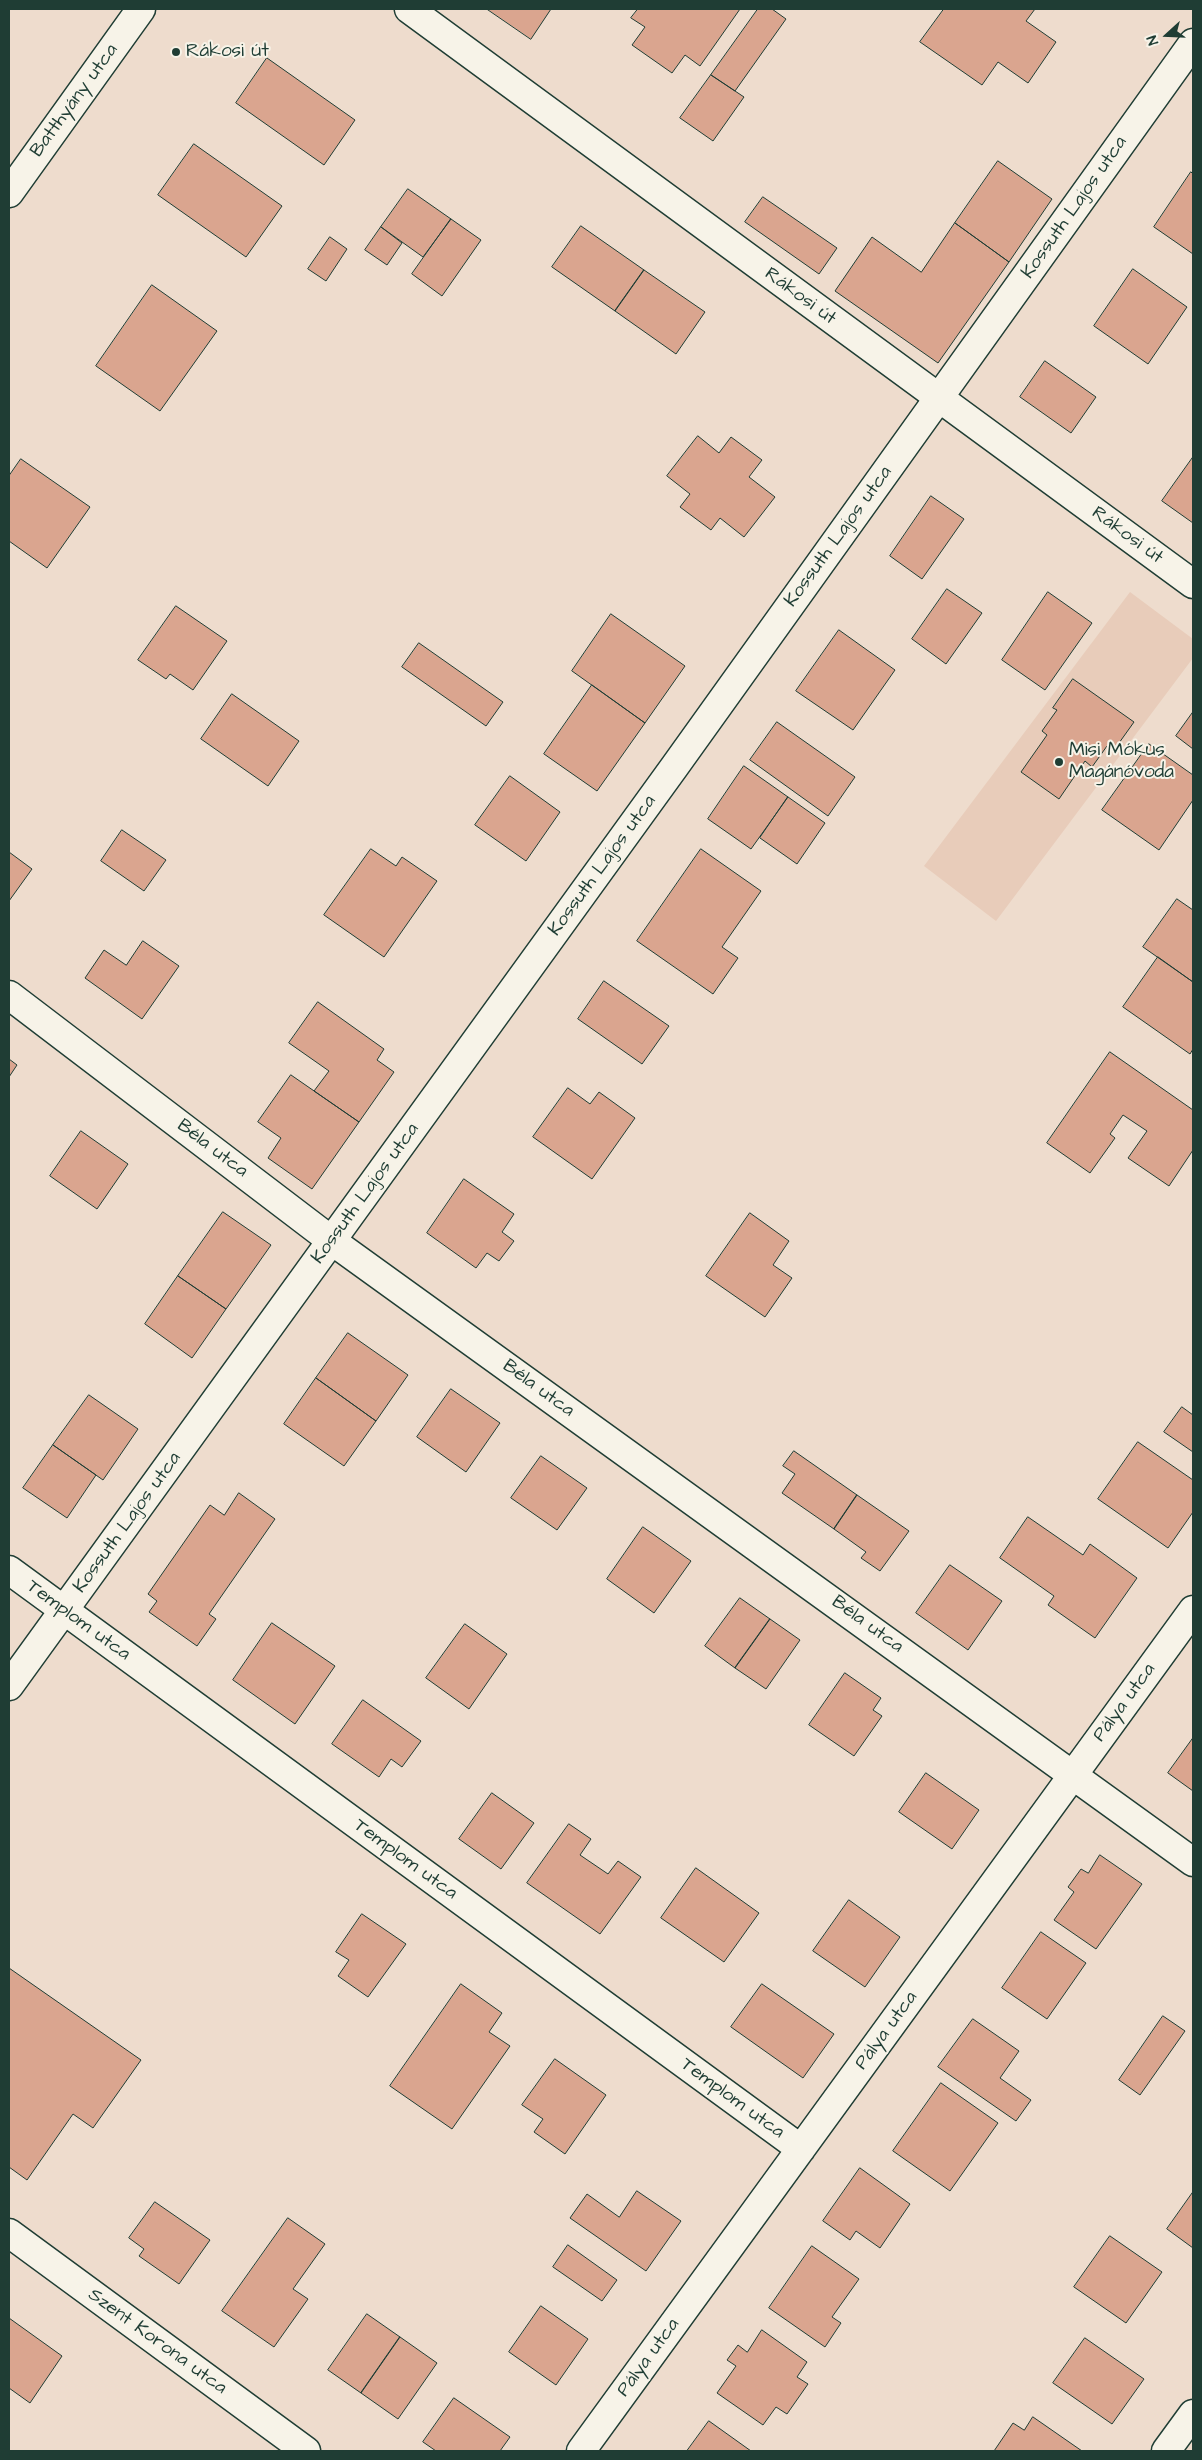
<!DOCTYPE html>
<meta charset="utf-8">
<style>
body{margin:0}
#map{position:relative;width:1202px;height:2460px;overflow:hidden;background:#eedccd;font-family:"Architects Daughter",sans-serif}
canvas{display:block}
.frame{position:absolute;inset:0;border:10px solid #1f3d34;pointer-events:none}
.north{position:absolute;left:1142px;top:10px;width:50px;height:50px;-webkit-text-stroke:4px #f7f3e8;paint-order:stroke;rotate:250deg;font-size:14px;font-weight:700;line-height:20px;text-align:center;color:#1f3d34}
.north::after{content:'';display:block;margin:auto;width:18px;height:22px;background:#1f3d34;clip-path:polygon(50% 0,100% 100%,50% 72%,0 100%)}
</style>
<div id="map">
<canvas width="1202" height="2460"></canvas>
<div class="frame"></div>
<div class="north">N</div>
</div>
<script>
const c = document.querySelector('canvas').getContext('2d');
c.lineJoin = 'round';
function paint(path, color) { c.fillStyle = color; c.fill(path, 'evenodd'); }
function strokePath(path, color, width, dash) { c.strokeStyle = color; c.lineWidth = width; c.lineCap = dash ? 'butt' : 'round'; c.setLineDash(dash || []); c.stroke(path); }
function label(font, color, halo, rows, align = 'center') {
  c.font = font + ' "Architects Daughter",sans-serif'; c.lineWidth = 4; c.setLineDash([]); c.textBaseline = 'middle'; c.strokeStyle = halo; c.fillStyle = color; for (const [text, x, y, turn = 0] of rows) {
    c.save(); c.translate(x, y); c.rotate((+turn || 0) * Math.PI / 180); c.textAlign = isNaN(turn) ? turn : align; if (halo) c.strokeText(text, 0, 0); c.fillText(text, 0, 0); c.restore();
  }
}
const built = new Path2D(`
 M1130 592 1193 639V658L996 921 924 866Z`);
const building = new Path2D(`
 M487 9H551L531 39Z
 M638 9H740L700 66 685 55 672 73 632 45 645 27 631 18Z
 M758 9H772L786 19 735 91 711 75Z
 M944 9H1035L1026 21 1056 42 1028 83 998 62 982 85 920 42Z
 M267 58 355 120 324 165 236 103Z
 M711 75 744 97 713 141 680 118Z
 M194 144 282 206 246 257 158 195Z
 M998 161 1052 199 1009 262 955 223Z
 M1191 172 1193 174V254L1154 227Z
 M408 189 451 219 423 257 381 227Z
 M763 197 837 248 819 274 745 222Z
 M451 219 481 240 442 296 412 274Z
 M955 223 1009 262 938 363 835 291 872 237 921 272Z
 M581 226 644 270 615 311 552 267Z
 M381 227 402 243 387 265 365 250Z
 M330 237 347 249 326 281 308 269Z
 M1133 269 1187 307 1148 364 1094 326Z
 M644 270 705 312 676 354 615 311Z
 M152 285 217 331 160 411 96 366Z
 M1045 361 1096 397 1071 433 1020 397Z
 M698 436 719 453 731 437 762 460 749 477 775 497 744 537 720 518 711 530 680 507 690 494 667 476Z
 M1193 457V523L1162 501Z
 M21 459 90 507 47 568 9 541V476Z
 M931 496 964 519 922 579 890 556Z
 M947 589 982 613 946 664 912 639Z
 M1048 592 1092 623 1045 690 1002 660Z
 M176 606 227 641 193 690 170 674 166 679 138 660Z
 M611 614 685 666 645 723 572 671Z
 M839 630 895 670 853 730 796 691Z
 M419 643 503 702 486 726 402 667Z
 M1073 679 1134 722 1114 750 1107 746 1092 767 1085 761 1059 799 1021 772 1047 735 1042 731 1057 710 1053 708Z
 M592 685 645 723 597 791 544 754Z
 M232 694 299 741 268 786 201 739Z
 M1193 712V749L1176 736Z
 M777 722 855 777 828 816 750 760Z
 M1149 744 1193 775V800L1159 850 1102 810Z
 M744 766 788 797 751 849 708 819Z
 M510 776 560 812 526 861 475 825Z
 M788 797 825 823 797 864 760 838Z
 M122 830 166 860 144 891 101 861Z
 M371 849 396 866 402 857 437 881 384 957 324 915Z
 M701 849 761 891 722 947 738 958 713 994 637 941Z
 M9 852 32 869 9 901Z
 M1177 899 1193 910V982L1143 947Z
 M143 941 179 966 142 1019 85 978 104 950 126 965Z
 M1158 957 1193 982V1049L1190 1054 1123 1007Z
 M604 981 669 1026 642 1064 578 1019Z
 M318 1002 384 1049 377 1060 394 1072 359 1122 314 1091 329 1071 289 1043Z
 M1110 1052 1193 1110V1150L1169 1186 1128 1158 1147 1131 1123 1115 1110 1134 1115 1138 1090 1173 1047 1143Z
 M9 1059 17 1065 9 1077Z
 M291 1075 359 1122 312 1189 268 1158 281 1138 258 1122Z
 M568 1088 590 1104 599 1092 635 1118 592 1179 533 1137Z
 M81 1131 128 1164 97 1209 50 1176Z
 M464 1179 514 1214 502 1232 514 1241 499 1261 487 1253 476 1268 427 1233Z
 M223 1212 271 1245 226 1309 178 1276Z
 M750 1213 789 1241 773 1265 792 1278 765 1317 706 1276Z
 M178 1276 226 1309 192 1358 145 1324Z
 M348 1333 408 1375 376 1421 316 1378Z
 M316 1378 376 1421 344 1466 284 1424Z
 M451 1389 500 1423 466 1472 417 1437Z
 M89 1395 138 1429 103 1480 53 1445Z
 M1182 1407 1193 1415V1452L1164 1432Z
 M1138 1442 1193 1480V1512L1168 1548 1098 1499Z
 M53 1445 96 1475 67 1518 23 1488Z
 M794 1451 857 1495 834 1529 782 1493 795 1474 783 1466Z
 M541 1456 587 1488 557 1530 511 1498Z
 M239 1493 275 1519 209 1614 216 1619 197 1646 149 1612 157 1601 148 1594 210 1505 224 1515Z
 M857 1495 909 1531 880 1571 861 1558 866 1552 834 1529Z
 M1028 1517 1083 1555 1090 1544 1137 1578 1095 1638 1048 1605 1054 1596 1000 1558Z
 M643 1527 691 1561 654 1613 607 1579Z
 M950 1565 1002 1601 968 1650 916 1613Z
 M740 1598 770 1619 735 1668 705 1646Z
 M770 1619 800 1640 766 1689 735 1668Z
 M272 1623 335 1666 295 1724 233 1680Z
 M465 1624 507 1654 469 1709 426 1678Z
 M845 1673 881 1698 873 1710 882 1716 854 1756 809 1725Z
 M363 1700 421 1741 402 1767 391 1759 379 1777 332 1744Z
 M1193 1738V1791L1168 1773Z
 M926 1773 979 1810 952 1849 899 1812Z
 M492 1793 534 1823 501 1869 459 1839Z
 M569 1824 591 1839 580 1855 608 1874 618 1861 641 1877 600 1934 527 1883Z
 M1100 1855 1142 1884 1096 1949 1054 1920 1074 1892 1068 1887 1081 1869 1088 1873Z
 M696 1868 759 1913 724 1962 661 1918Z
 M849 1900 900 1937 865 1987 813 1951Z
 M362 1914 406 1944 368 1997 338 1976 349 1960 336 1952Z
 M1041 1932 1086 1963 1047 2019 1002 1988Z
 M9 1968 141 2060 93 2128 73 2114 27 2180 9 2167Z
 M461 1984 502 2013 489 2032 510 2046 452 2129 390 2086Z
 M762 1984 834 2034 803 2078 731 2027Z
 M1163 2016 1185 2031 1140 2095 1119 2080Z
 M973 2019 1019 2051 1000 2078 1031 2100 1016 2121 938 2067Z
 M555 2059 606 2095 565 2154 534 2132 543 2119 522 2105Z
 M941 2083 998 2123 950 2191 893 2151Z
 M860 2168 910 2204 880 2248 856 2231 850 2240 823 2221Z
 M637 2191 681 2221 646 2271 570 2218 587 2194 619 2217Z
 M1193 2192V2248L1167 2229Z
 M155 2202 210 2240 179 2284 139 2256 144 2249 129 2238Z
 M288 2218 325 2244 293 2289 308 2299 274 2347 222 2311Z
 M1110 2236 1162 2272 1126 2323 1074 2287Z
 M568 2245 617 2280 602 2301 553 2267Z
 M812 2246 859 2279 832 2317 841 2323 825 2347 769 2308Z
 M541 2306 588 2339 556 2385 509 2352Z
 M367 2314 400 2337 361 2393 328 2370Z
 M9 2318 62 2356 30 2403 9 2388Z
 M762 2330 807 2362 797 2377 808 2384 787 2414 776 2407 763 2425 717 2393 736 2366 727 2360 738 2345 747 2352Z
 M400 2337 437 2363 398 2419 361 2393Z
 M1085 2338 1144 2379 1112 2424 1053 2383Z
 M454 2398 510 2437 500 2451H436L423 2442Z
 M1033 2417 1082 2451H994L1013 2423 1024 2430Z
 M709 2421 751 2451H687Z`);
const minor = new Path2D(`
 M9 995 332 1241 1193 1862
 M9 1570 801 2149
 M9 1686 675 766 1193 43
 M9 2233 306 2451
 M581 2451 1193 1610
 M1166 2451 1193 2414`);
const tertiary = new Path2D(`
 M9 193 141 9`);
const secondary = new Path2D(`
 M409 9 1193 584`);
const markers = [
 [176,52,5,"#1f3d34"],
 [1059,762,5,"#1f3d34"]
];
const poiNames = [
 ["Rákosi út",186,52],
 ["Misi Mókus",1069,751],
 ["Magánóvoda",1069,773]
];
const streetNames = [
 ["Batthyány utca",75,101,-54],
 ["Kossuth Lajos utca",1075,208,-55],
 ["Rákosi út",800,297,36],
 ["Rákosi út",1127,536,36],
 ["Kossuth Lajos utca",839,537,-54],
 ["Kossuth Lajos utca",603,866,-54],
 ["Béla utca",212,1149,37],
 ["Kossuth Lajos utca",366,1194,-54],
 ["Béla utca",538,1389,36],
 ["Kossuth Lajos utca",128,1523,-54],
 ["Templom utca",78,1621,36],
 ["Béla utca",867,1625,36],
 ["Pálya utca",1125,1703,-54],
 ["Templom utca",405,1860,36],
 ["Pálya utca",887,2031,-54],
 ["Templom utca",732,2099,36],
 ["Szent Korona utca",157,2342,36],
 ["Pálya utca",649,2358,-54]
];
paint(built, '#e8ccba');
paint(building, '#daa58f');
strokePath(building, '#1f3d34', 1);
strokePath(minor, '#1f3d34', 31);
strokePath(tertiary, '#1f3d34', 31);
strokePath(secondary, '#1f3d34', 31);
strokePath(minor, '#f7f3e8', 28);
strokePath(tertiary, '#f7f3e8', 28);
strokePath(secondary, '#f7f3e8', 28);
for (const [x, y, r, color] of markers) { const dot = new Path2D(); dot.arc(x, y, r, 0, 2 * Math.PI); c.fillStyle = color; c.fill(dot); strokePath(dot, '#f7f3e8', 2); }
label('19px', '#1f3d34', '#f7f3e8', poiNames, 'left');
label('19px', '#1f3d34', '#f7f3e8', streetNames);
</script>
